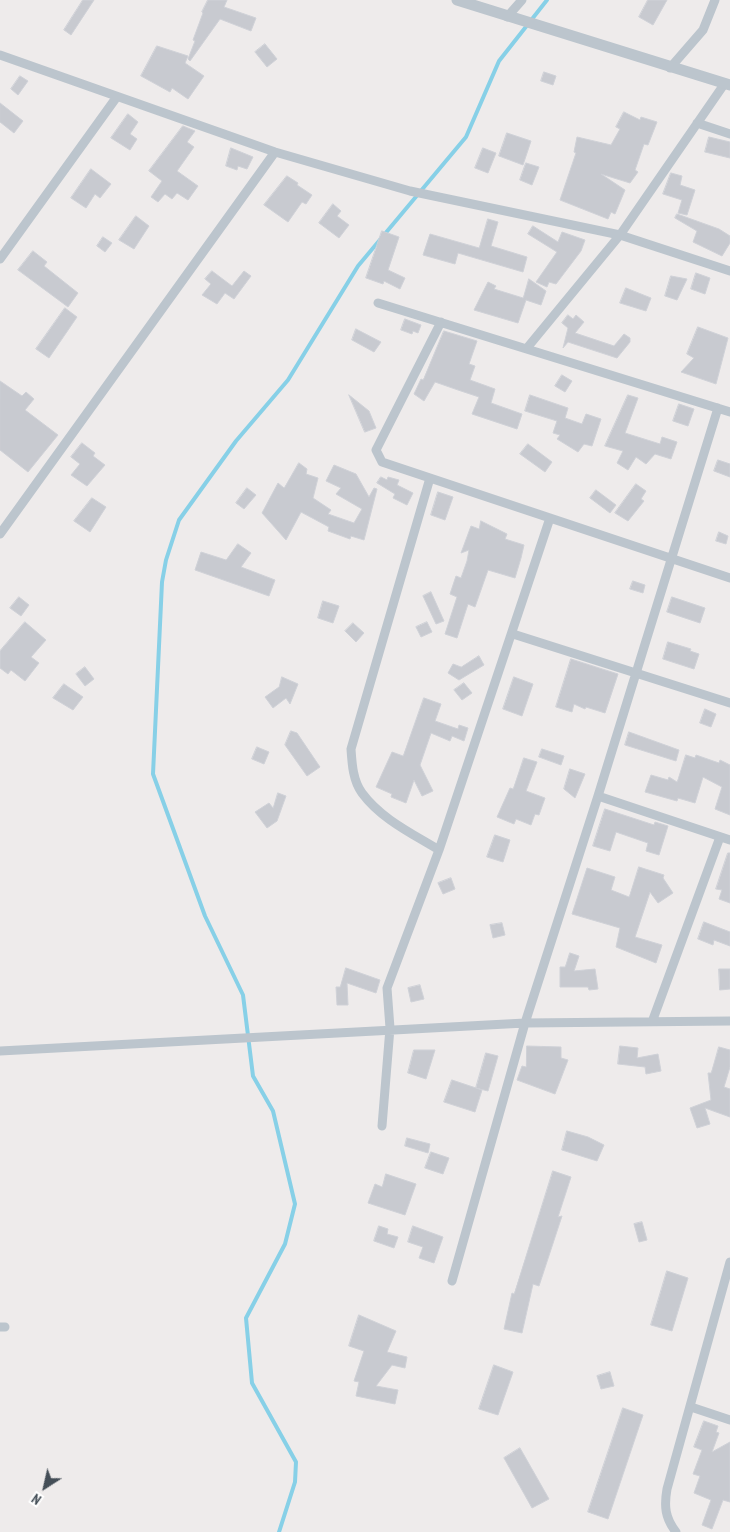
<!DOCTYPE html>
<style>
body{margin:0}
#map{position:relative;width:730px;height:1532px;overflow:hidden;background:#eeebeb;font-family:"PT Sans Narrow",sans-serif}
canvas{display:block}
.north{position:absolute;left:20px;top:1462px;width:50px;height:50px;-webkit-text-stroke:4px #fff;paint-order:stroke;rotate:215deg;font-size:14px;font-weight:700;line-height:20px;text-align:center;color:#444e57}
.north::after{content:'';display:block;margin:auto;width:18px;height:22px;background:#444e57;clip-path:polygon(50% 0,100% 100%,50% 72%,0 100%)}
</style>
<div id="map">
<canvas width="730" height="1532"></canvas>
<div class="north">N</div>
</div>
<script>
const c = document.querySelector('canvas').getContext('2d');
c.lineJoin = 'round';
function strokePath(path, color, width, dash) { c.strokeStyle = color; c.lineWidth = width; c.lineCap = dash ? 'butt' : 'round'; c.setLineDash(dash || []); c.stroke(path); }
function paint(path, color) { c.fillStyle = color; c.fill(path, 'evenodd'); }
const stream = new Path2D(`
 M279 1532 295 1482 296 1462 252 1383 246 1318 285 1244 295 1204 273 1111 253 1076 243 995 205 916 153 774 162 582 166 560 179 520 236 441 288 380 358 266 466 137 499 61 547 0`);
const building = new Path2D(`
 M83 0H94L71 35 64 30Z
 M208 0H227L224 7 256 18 251 31 220 19 190 61 188 59 195 41 193 40 203 13 202 12Z
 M648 0H667L653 25 639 17Z
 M265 44 277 59 267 67 255 52Z
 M157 46 188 56 185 63 204 76 188 99 172 88 170 92 141 76Z
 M544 72 556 76 553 85 541 81Z
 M20 76 28 81 18 95 11 89Z
 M0 103 23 121 14 133 0 122Z
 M624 112 640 120 641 117 657 122 648 145 644 144 635 170 638 172 630 183 601 174 625 190 615 214 611 212 608 219 560 200 576 153 574 152 577 137 611 145 620 129 616 127Z
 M128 114 138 122 130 134 137 139 130 150 111 138Z
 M183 126 195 131 187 142 194 147 177 171 198 186 188 200 177 193 172 199 165 194 158 202 151 197 162 181 149 171Z
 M507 133 531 141 523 165 499 156Z
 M709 137 730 142V158L705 152Z
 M231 148 253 157 247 169 238 166 237 170 226 166Z
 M483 148 496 153 488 173 475 168Z
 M526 163 539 167 532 185 520 180Z
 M91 169 111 184 100 198 95 194 86 208 71 198Z
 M671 173 682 176 680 185 695 190 687 215 678 213 682 200 663 194Z
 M287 176 298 183 297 185 312 195 306 204 302 202 288 222 264 205Z
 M333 204 341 211 337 216 349 225 339 238 319 223Z
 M677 214 719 229 730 236V243L722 256 693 242 697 231 675 218Z
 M136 216 149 226 134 249 119 240Z
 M488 219 498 222 491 246 527 257 523 272 458 253 455 264 423 255 430 234 479 248Z
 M533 226 558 242 562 232 585 240 581 251 556 284 549 282 547 287 536 282 557 252 528 234Z
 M382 231 399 237 388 270 405 278 400 289 384 281 383 284 366 278Z
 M103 237 112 243 105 252 97 246Z
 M33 251 47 262 44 266 78 293 68 307 18 270Z
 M212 271 232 286 244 271 251 276 234 299 225 293 217 304 202 295 211 284 205 279Z
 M696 273 710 278 705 294 691 289Z
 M671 276 687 279 677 300 665 296Z
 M529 279 546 291 541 305 526 300 518 323 474 310 488 282 496 286 494 289 523 298Z
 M626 288 651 298 646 311 620 303Z
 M65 308 77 317 49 358 36 349Z
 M568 315 573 319 576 315 584 322 575 333 614 346 624 334 630 338V342L617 358 568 342 563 348 568 328 562 323Z
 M405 319 421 325 418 333 413 331 412 334 401 330Z
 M698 327 728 338 716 384 681 372 694 358 687 354Z
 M356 329 381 342 374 352 352 340Z
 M444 331 477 341 469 364 475 366 470 380 495 389 491 403 522 414 517 429 472 414 479 397 458 390 435 382 424 401 414 394 421 379 423 380Z
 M562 375 572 381 565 392 555 386Z
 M0 381 22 396 26 392 34 399 25 410 58 435 28 472 0 450Z
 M349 395 369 411 376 428 365 432Z
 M530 395 568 408 565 418 582 424 586 414 601 419 592 446 584 444 578 452 557 439 560 435 553 433 557 421 525 411Z
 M628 395 638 398 625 433 660 444 662 437 677 442 671 459 655 454 646 464 636 457 628 470 617 463 623 451 605 446Z
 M679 404 694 409 688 426 673 421Z
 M82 443 95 453 93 456 105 465 87 486 71 475 80 464 71 457Z
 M528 444 552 462 545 472 520 454Z
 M718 460 730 464V477L714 471Z
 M299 463 307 469 306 474 318 478 313 498 331 510 328 514 354 523 362 509 336 494 341 488 326 481 334 465 356 474 369 497 374 488 377 489 364 540 351 536 350 539 328 531 329 527 301 512 286 540 262 513 278 483 284 488Z
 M381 477 387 480 388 477 399 480 397 485 413 493 407 505 393 498 395 494 377 483Z
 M636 484 646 491 641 499 644 501 628 521 615 513Z
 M247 488 256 495 244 509 236 503Z
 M596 490 616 505 610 513 590 498Z
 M438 492 453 497 445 520 431 515Z
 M92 498 106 507 90 532 74 521Z
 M481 521 507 534 505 539 524 545 521 558 515 578 488 570 475 607 468 604 457 638 445 634 457 597 450 594 456 576 461 578 467 561 469 550 461 553 471 526 479 529Z
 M719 532 728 536 726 544 716 541Z
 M238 544 251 553 241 567 275 580 269 596 195 570 201 552 226 560Z
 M633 581 645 585 643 593 630 589Z
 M431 592 444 621 436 624 423 596Z
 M19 597 29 605 21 616 10 608Z
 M672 597 705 608 700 623 667 612Z
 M323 601 339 606 333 623 318 618Z
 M25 622 46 640 31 657 39 663 25 681 11 670 8 674 0 668V651Z
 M427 622 432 632 421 637 416 627Z
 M353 623 364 633 356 642 345 631Z
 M668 642 691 649 690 651 699 654 694 669 663 659Z
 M479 656 484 665 459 680 448 673 453 664 461 667Z
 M571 659 618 674 605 713 586 707 585 709 574 704 572 712 556 707Z
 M85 667 94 679 85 686 76 674Z
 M282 677 298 684 290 704 286 698 273 708 265 697 279 687Z
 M514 677 533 684 522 716 503 709Z
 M464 683 472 693 462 700 454 690Z
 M64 684 83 697 73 710 53 698Z
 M424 698 441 704 435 721 458 729 459 725 468 728 464 741 452 736 450 741 431 733 420 765 433 791 422 796 414 780 406 803 391 797 392 794 376 787 392 752 403 756Z
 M705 709 716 714 711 727 700 723Z
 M291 731 297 733 320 767 307 776 285 745Z
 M629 732 679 750 676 761 625 745Z
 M257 747 269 752 264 764 252 759Z
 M542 749 564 756 561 765 539 757Z
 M686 755 695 758 696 755 719 763 720 760 730 765V815L715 809 722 787 703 777 695 803 678 798 677 801 645 792 651 775 668 780 669 777 677 782Z
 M524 758 537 762 526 791 545 798 539 815 535 814 531 825 516 819 514 824 497 817 510 788 513 789Z
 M570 769 585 774 575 798 564 789Z
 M278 793 286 796 277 821 267 828 255 812 269 803 273 808Z
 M605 809 654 825 655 822 668 826 659 855 646 851 648 843 616 832 610 851 593 846Z
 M495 835 510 840 503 862 487 857Z
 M728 853H730V903L719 899 722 890 716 889Z
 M639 867 664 875 663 878 673 893 658 903 650 892 635 937 662 945 656 963 616 947 620 928 572 914 587 868 615 877 611 890 629 897Z
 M451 878 455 889 443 894 438 883Z
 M704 922 730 932V946L714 940 713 945 698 939Z
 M502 923 505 935 493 938 490 925Z
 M570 953 579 956 574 971 595 969 598 989 589 990 588 987H560V967H565Z
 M346 968 380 980 376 993 347 983 348 1005H337L336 987H340Z
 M719 969H730V989L720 990Z
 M420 985 424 999 411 1002 408 988Z
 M527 1046 561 1047V1058L568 1060 555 1094 517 1080 522 1066 526 1067Z
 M620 1046 638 1048 637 1058 658 1054 661 1071 646 1074 645 1067 618 1064Z
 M719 1047 730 1050V1067L724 1087 730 1089V1117L705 1108 710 1124 697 1128 690 1108 711 1100 708 1073H711Z
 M414 1050H435L426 1079 408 1073Z
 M486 1053 498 1056 488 1091 476 1088Z
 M452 1080 482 1090 475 1112 444 1102Z
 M567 1131 588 1137 604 1145 597 1161 562 1150Z
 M407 1138 430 1144 428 1153 405 1146Z
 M431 1152 449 1158 443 1174 425 1168Z
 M553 1171 571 1177 558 1217 562 1216 539 1286 533 1284 522 1333 504 1329 512 1293 514 1294Z
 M386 1174 416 1184 405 1215 368 1203 375 1184 382 1187Z
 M642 1222 647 1240 639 1242 634 1224Z
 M379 1226 388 1229 387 1234 398 1237 394 1248 374 1241Z
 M413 1226 443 1237 434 1263 419 1258 423 1247 408 1242Z
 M667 1271 688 1278 672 1331 651 1325Z
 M359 1315 396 1331 387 1352 407 1357 405 1368 392 1365 376 1386 398 1390 395 1404 356 1396 359 1382 354 1381 364 1351 349 1346Z
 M494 1365 513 1372 498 1415 479 1409Z
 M610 1372 614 1386 601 1389 597 1376Z
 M623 1408 643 1415 608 1519 588 1512Z
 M704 1421 718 1426 716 1432 719 1433 712 1452 730 1442V1502L723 1500 712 1529 702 1525 711 1500 694 1493 700 1476 693 1474 702 1450 694 1447Z
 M520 1448 549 1499 532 1508 504 1458Z`);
const minor = new Path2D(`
 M507 17 522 0
 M0 55 275 152 410 191 620 235 730 271
 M670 68 703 30 715 0
 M697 123 730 134
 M0 259 116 98
 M378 303 730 412
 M441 322 376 450 382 462 730 578
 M527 348 620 235 725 83
 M430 478 351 749C352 764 353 781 362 793 381 819 413 834 439 850
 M0 534 275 152
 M513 634 730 703
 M598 796 730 840
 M652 1022 720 837
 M0 1051 525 1023 730 1021
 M382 1126 390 1028 387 988 439 850 550 518
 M452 1281 525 1023 598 796 718 408
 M0 1327H5
 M691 1407 730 1420
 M676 1532C665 1518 664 1506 667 1489L730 1262`);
const tertiary = new Path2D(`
 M457 0 730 85`);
strokePath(stream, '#87d0e7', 4);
paint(building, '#c8cad0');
strokePath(building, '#cfd1d7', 1);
strokePath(minor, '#bcc5cd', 9);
strokePath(tertiary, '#bcc5cd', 11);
</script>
